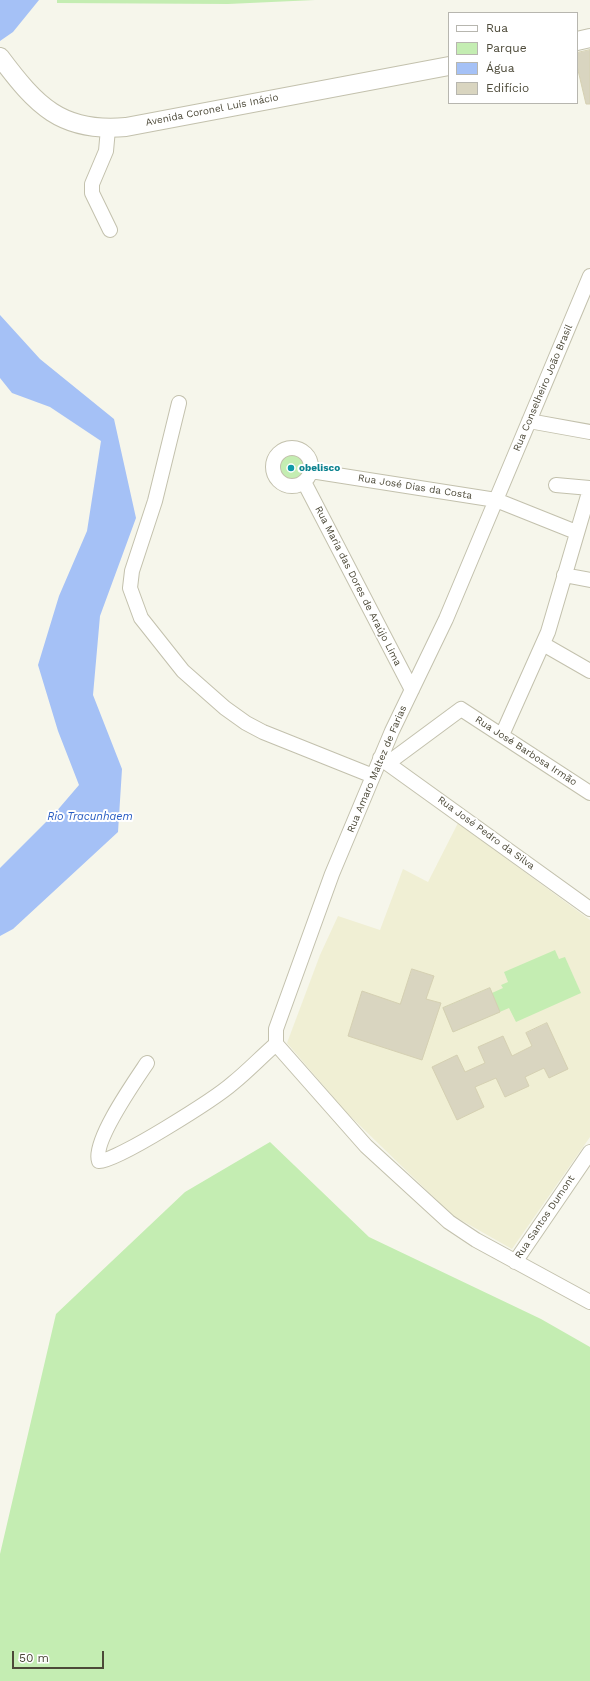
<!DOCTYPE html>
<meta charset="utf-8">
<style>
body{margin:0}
#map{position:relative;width:590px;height:1681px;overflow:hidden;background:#f6f6eb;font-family:"Work Sans",sans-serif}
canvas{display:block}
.legend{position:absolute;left:448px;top:12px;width:130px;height:92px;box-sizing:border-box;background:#fff;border:1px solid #b7b6af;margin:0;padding:5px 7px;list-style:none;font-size:12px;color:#4c4938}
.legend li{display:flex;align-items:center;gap:8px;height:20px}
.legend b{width:20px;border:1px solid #b7b6af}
.scale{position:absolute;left:12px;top:1651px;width:92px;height:18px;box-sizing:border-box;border:2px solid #4c4938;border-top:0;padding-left:5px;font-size:12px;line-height:14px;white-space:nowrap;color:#4c4938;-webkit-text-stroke:3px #fff;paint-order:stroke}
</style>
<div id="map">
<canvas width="590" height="1681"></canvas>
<ul class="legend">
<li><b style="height:5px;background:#fff"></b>Rua</li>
<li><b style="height:11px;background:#c4edb2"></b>Parque</li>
<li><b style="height:11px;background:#a5c1f6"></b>Água</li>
<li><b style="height:11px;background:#d9d5c0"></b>Edifício</li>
</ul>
<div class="scale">50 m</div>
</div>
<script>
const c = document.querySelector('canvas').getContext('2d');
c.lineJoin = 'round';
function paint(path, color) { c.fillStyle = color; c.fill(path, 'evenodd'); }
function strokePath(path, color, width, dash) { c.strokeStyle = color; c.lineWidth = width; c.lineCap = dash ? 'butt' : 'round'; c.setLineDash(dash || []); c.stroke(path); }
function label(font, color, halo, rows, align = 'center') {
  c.font = font + ' "Work Sans",sans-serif'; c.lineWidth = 4; c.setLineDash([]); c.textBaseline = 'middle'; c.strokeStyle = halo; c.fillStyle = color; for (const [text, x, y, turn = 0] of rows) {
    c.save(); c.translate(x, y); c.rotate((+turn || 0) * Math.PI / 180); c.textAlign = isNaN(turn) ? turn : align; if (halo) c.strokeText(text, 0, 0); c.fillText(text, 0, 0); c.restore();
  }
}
const education = new Path2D(`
 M458 823 590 920V1137L512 1249 452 1215 346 1112 287 1043 320 955 338 916 380 930 403 869 428 882Z`);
const green = new Path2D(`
 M57 0H315L228 4 57 3Z
 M273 467a19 19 0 1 1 38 0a19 19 0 1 1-38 0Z
 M555 950 559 959 565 957 581 993 516 1022 509 1008 453 1032 443 1008 490 988 492 993 503 988 501 985 508 982 504 972Z
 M270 1142 369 1237 541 1319 590 1347V1681H0V1554L56 1314 185 1192Z`);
const water = new Path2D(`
 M0 0H39L13 32 0 41Z
 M0 315 40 359 114 419 136 518 100 616 93 695 122 769 118 832 13 929 0 936V868L55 813 79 785 58 731 38 665 59 596 87 531 101 441 50 407 12 393 0 378Z`);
const building = new Path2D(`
 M590 50V104H586L577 66V53Z
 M412 969 434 976 426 999 441 1003 422 1060 348 1036 362 991 400 1004Z
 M490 988 500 1012 453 1032 443 1008Z
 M547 1023 568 1069 549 1078 544 1068 525 1077 529 1086 505 1097 496 1078 475 1087 484 1107 457 1120 432 1067 457 1055 465 1072 485 1063 478 1047 503 1036 512 1056 532 1046 526 1033Z`);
const minor = new Path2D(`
 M108 129 106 151 92 184V193L110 230
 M179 403 155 501 132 571 130 588 141 618 183 671 225 708 246 723 263 732 373 776
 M529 421 590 432
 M273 467a19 19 0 1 1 38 0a19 19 0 1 1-38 0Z
 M311 471 496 500 576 532
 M304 482 412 690
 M556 485 590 488
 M564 575 590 580
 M543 644 590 671
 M502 735 548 632 590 489
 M380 758 590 909
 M388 763 461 709 590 793
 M276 1044V1029L332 874 392 731 446 619 590 276
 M276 1044 366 1146 449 1222 476 1240 590 1302
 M147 1063C135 1081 92 1142 99 1161 116 1162 216 1098 233 1083 248 1071 261 1057 276 1044
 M515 1262 590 1152`);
const tertiary = new Path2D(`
 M577 41 590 38
 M0 57C36 105 61 133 126 127L449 66`);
const markers = [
 [291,468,4,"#0f9aa8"]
];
const streetNames = [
 ["Avenida Coronel Luís Inácio",212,110,-11],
 ["Rua Conselheiro João Brasil",543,388,-67],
 ["Rua José Dias da Costa",415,487,9],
 ["Rua Maria das Dores de Araújo Lima",358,586,63],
 ["Rua José Barbosa Irmão",526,751,33],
 ["Rua Amaro Maltez de Farias",377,769,-67],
 ["Rua José Pedro da Silva",486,833,36],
 ["Rua Santos Dumont",545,1217,-56]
];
const cultureNames = [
 ["obelisco",299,468]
];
const waterNames = [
 ["Rio Tracunhaem",90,817]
];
paint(education, '#f0efd4');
paint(green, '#c4edb2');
paint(water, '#a5c1f6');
paint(building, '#d9d5c0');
strokePath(building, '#d5d0b2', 1);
strokePath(minor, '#c3c1ad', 16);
strokePath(tertiary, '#c3c1ad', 20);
strokePath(minor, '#fff', 14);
strokePath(tertiary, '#fff', 18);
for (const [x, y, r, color] of markers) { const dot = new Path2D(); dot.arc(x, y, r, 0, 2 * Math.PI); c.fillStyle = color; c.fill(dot); strokePath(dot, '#fff', 1.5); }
label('10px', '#4c4938', '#fff', streetNames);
label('bold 10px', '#0d838f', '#fff', cultureNames, 'left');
label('italic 11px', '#275bc2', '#fff', waterNames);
</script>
